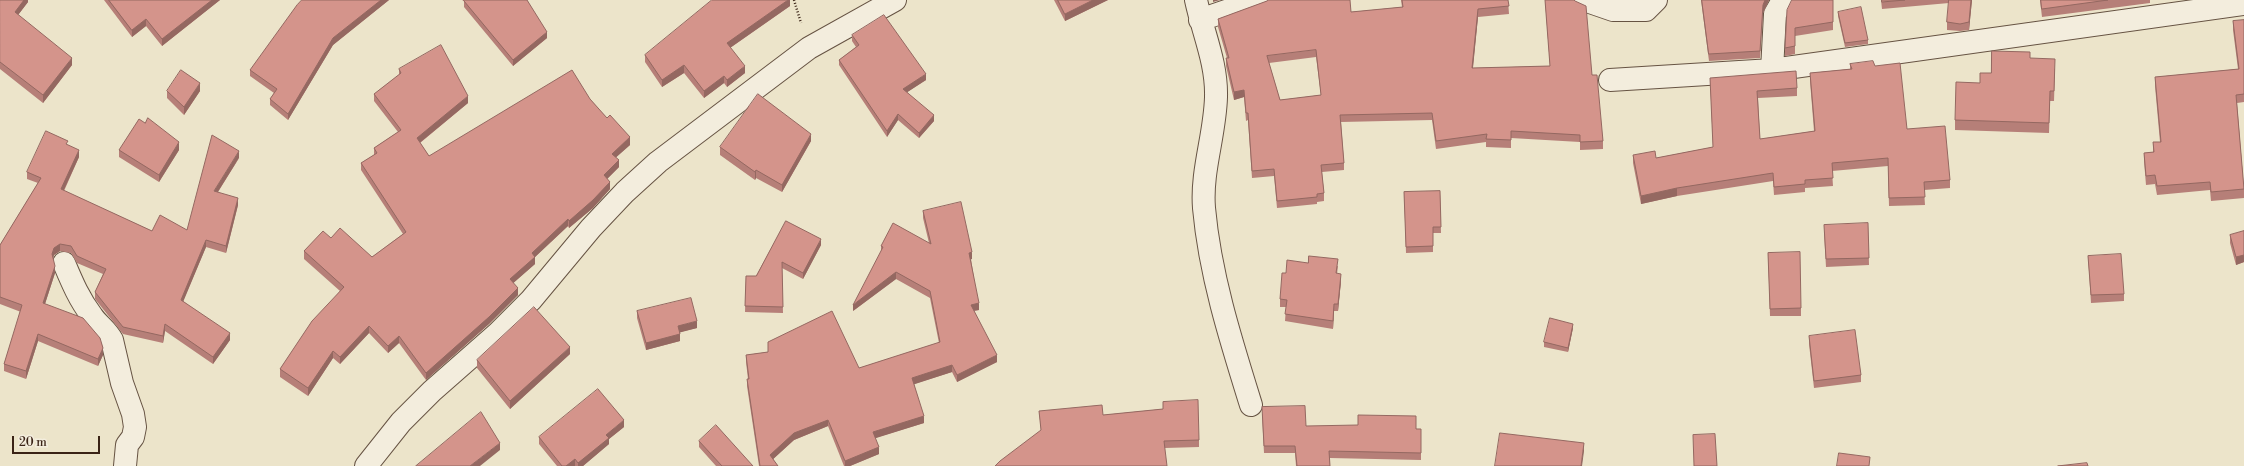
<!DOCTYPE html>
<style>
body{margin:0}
#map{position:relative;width:2244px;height:466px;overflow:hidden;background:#ece4ca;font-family:"Libre Bodoni",serif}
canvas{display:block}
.scale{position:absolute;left:12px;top:436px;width:88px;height:18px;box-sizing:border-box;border:2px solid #3a2316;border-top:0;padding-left:5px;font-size:12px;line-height:14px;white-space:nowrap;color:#3a2316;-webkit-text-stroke:3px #f3eddd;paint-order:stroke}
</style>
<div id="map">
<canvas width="2244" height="466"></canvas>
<div class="scale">20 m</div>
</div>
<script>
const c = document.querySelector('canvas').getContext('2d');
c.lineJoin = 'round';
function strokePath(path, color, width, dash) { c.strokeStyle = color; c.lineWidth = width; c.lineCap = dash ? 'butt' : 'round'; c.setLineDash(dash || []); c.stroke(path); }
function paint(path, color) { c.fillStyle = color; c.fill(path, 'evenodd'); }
const path = new Path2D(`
 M794 0 801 23`);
const minor = new Path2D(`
 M1196 0C1203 33 1217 63 1216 97 1215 135 1201 171 1204 208 1210 275 1231 341 1251 405
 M1584 0 1613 10H1646L1656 0
 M1200 20 1258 0
 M1772 70 1775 14 1783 0
 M1610 80 1772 70 2244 4
 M64 263C72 282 79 299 92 316 98 325 107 330 112 340L122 383 133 414 135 427 133 437 127 445 125 466
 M366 466 401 422 432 391 498 333 531 300 591 228 625 192 658 162 809 48 895 0`);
const wall = new Path2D(`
 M0 0H28V2L18 15 72 65 43 103 0 69Z
 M104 0H220L162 46 146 26 132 37Z
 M345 0H389L333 45 288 120 270 105V99L274 93 250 76V70Z
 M462 0H527L547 38 513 66 464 7V1Z
 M790 0V6L730 48 745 73 727 87 724 83 704 98 684 73 662 87 645 62V55Z
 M1054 0H1108L1065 21Z
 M1401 0H1508L1509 14 1478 17 1473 68 1550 66 1545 0 1592 75 1603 141V149L1580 150V142L1511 138V148L1486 147V142L1436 149 1432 120 1341 122 1344 163V170L1322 172 1324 193V201L1317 202V204L1277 208 1274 176 1252 178 1248 120 1246 121 1244 97 1234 100 1226 66V58H1227L1218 27V19L1267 1 1351 12 1402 7ZM1316 57 1321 95 1280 100 1269 63Z
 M1701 0H1769L1763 13 1760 58 1709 61Z
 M1792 0H1833V30L1795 36V54L1785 56V48Z
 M1881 0H1972L1969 30 1960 31 1947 30V22L1949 3 1882 9Z
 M2040 0H2150V3L2042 17Z
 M1838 12 1868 40V44L1845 47 1838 16Z
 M2244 20V102L2237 103 2244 189V198L2211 201 2210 190 2157 195 2155 184 2146 185 2144 161V153L2153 152V142H2160L2155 86V77L2238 69 2233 30V21Z
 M852 35 926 80 907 92 934 121 919 138 898 120 887 137 839 65V60L856 47 852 41Z
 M2030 58 2055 69 2054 101H2050L2049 133 1955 130V120L1980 83 1991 73Z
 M1850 64 1875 66 1907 129 1950 180V188L1924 190 1925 205 1889 206 1888 166 1832 171 1833 186 1805 188V192L1774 195 1773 181 1677 196 1641 204 1633 163V155L1656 158 1713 147 1710 78 1797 88V96L1758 98 1760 139 1814 131 1810 81V73L1850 69Z
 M399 69 468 103 420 143 429 156 590 99 630 145 616 157 619 167 607 179 610 189 593 208 569 228 568 226 535 257V264L513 283 518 295 489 324 426 380 399 343 388 353 369 333 340 364 333 358 308 396 280 377V369L340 291 304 259V251L331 238 372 257 403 234 361 170V163L374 155V148L398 132 374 101V94L399 75Z
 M167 91H200L184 115 167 98Z
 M811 141 782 192 756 178 755 180 720 155V147Z
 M68 145 79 157 64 191 152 231 187 230 239 158 218 192 238 205 226 253 206 247 183 301 230 340 213 364 165 331 163 343 123 334 95 299V292L103 274 77 263 71 253 60 251 54 255 53 259 55 273 45 304 103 355 98 366 38 341 26 379 4 371V364L21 312 0 304V245L38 183 27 179V172Z
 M119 150H179L159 182 119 157Z
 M1440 191 1441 233H1433V252L1406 253 1404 192Z
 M923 211 972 259H971L979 310 974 311 997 362 957 382 952 372 914 384 924 423 875 438 879 454 850 466H844L828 426 794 440 773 459 778 466H759L747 386V379H748L746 362V355L768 352 859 368 939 343 930 298 896 279 853 311 881 252V246L929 243 923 218Z
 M786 221 821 245 803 279 782 268 783 313 745 312 746 276H756Z
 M1868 223 1869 265 1826 267 1824 232Z
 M2244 231V262L2236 265 2230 243V235Z
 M1768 253 1801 308V316H1770Z
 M2088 256 2124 294V301L2091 303Z
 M1338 266 1337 274 1341 281 1338 311H1334L1333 329 1285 321 1286 307H1280V299L1286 273Z
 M637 311 697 328 680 332V341L646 350 637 318Z
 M1573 328 1568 352 1544 347V342Z
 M1809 336 1861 375V382L1814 388 1809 344Z
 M570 354 510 409 477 368V360Z
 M1163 402 1199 440V447L1165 448 1041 430 1039 411 1103 415 1163 409Z
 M1262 414 1306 426 1421 429V460L1330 458V466H1296L1295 453H1264Z
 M624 427 609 439V444L583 466H557L539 444V437Z
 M699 441 753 466H716L699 447Z`);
const shadedWall = new Path2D(`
 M24 0H28V2L15 19V12Z
 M212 0H220L162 46V39Z
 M381 0H389L333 45 288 120V114L333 38Z
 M788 0H790V6L727 50V43Z
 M1093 0H1108L1065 21V14Z
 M1213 0H1220L1213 2Z
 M1765 0H1769L1763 13 1760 58 1763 5Z
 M1971 0H1972L1969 30V22Z
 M1478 9V17L1472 76V68Z
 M146 19V26L132 37V30Z
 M547 32V38L513 66V60Z
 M72 58V65L43 103V95Z
 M684 65V73L662 87V80Z
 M745 66V73L727 87V80Z
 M926 74V80L903 95V89Z
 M724 76V83L704 98V91Z
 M200 83V91L184 115V107Z
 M1244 90V97L1234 100V92Z
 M468 96V103L417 145V138Z
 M898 114V120L887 137V131Z
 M934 115V121L919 138V133Z
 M811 134V141L782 192V185Z
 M630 137V145L612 161V154Z
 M179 142V150L159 182V175Z
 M79 150V157L61 196V189Z
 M239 151V158L214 198V191Z
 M619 160V167L604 182V175Z
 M756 170V178L755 180V172Z
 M610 182V189L593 208 569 228V221Z
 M1677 188V196L1641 204V196Z
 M238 198V205L226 253V246Z
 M568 219V226L535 257V264L510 286V279L532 253Z
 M821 239V245L803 279V273Z
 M206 240V247L181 307V300Z
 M60 244V251L54 255 52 261V254L54 248Z
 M972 252V259L969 260V253Z
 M2244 255V262L2236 265V257Z
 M55 266V273L43 310V303Z
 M896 272V279L853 311V305Z
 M1341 274V281L1338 311V304Z
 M518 288V295L489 324 426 380V373Z
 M979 303V310L971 311V305Z
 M1334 304V311L1333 329V321Z
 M697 321V328L678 333V326Z
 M165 324V331L163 343V336Z
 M1573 324V328L1568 352V348Z
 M369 326V333L340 364V357Z
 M230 333V340L213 364V357Z
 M38 334V341L26 379V371Z
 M680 334V341L646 350V343Z
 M399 336V343L388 353V346Z
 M570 347V354L510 409V401Z
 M103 348V355L98 366V359Z
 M333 351V358L308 396V388Z
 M997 355V362L957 382V375Z
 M952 365V372L912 385V378Z
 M924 416V423L873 439V432Z
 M624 420V427L609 439V444L583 466H578V463L606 435Z
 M828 420V426L794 440 770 462V455L794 433Z
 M500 443V450L480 466H470Z
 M1584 443V451L1582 466H1581Z
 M879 447V454L850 466H845V461Z
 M575 459V466H566Z`);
const building = new Path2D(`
 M0 0H24L15 12 72 58 43 95 0 62Z
 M109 0H212L162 39 146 19 132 30Z
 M302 0H381L333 38 288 114 270 99 277 89 250 70 297 5Z
 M464 0H527L547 32 513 60 464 1Z
 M712 0H788L727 43 745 66 727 80 724 76 704 91 684 65 662 80 645 55Z
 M1058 0H1093L1065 14Z
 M1268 0H1350L1351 12 1403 7 1402 0H1508L1509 6 1478 9 1472 68 1550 66 1545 0H1574L1575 1 1586 6 1592 75H1597L1603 141 1580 142V135L1511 131V140L1486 139 1487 134 1436 141 1432 113 1340 115 1344 163 1321 165 1324 193 1317 194V197L1277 201 1274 169 1252 171 1248 113H1246L1244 90 1234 92 1226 58H1229L1218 19 1267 1ZM1316 50 1321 95 1280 100 1267 56Z
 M1702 0H1765L1763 5 1760 51 1709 54Z
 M1792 0H1833V22L1795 28V46L1785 48 1787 10Z
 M1882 0H1905L1882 2Z
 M1949 0H1971L1969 22 1960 24 1947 22Z
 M2041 0H2108L2042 9Z
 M1861 7 1868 40 1845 43 1838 12Z
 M884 15 926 74 903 89 934 115 919 133 898 114 887 131 839 60 859 45 852 35Z
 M2244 20V94L2236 95 2244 189 2211 192 2210 182 2157 186 2155 175 2146 176 2144 153 2154 152 2153 142H2161L2155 77 2239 69 2233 21Z
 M441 45 468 96 417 138 429 156 572 70 590 99 607 118 610 115 630 137 612 154 619 160 604 175 610 182 593 200 569 221 568 219 532 253 535 257 510 279 518 288 489 317 426 373 399 336 388 346 369 326 340 357 333 351 308 388 280 369 312 321 344 287 304 251 323 231 331 238 340 228 372 257 406 232 361 163 377 153 374 148 401 130 374 94 401 73 399 69Z
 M1992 51 2030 52V58L2055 59 2054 91H2050L2049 123 1955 120 1956 82 1980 83V73H1991Z
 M1873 61 1875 66 1900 63 1907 129 1945 126 1950 180 1924 182 1925 197 1889 198 1888 158 1832 163 1833 178 1805 180V184L1774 187 1773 173 1677 188 1641 196 1633 155 1655 151 1656 158 1713 147 1710 78 1796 71 1797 88 1757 91 1760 139 1815 131 1810 73 1852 69 1850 64Z
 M181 70 200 83 184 107 167 91Z
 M758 94 811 134 782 185 756 170 755 172 720 147Z
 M148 118 179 142 159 175 119 150 139 119 145 123Z
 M46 131 68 141 66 144 79 150 61 189 152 231 160 215 187 230 212 135 239 151 214 191 238 198 226 246 206 240 181 300 230 333 213 357 165 324 163 336 123 327 95 292 106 269 77 256 71 246 60 244 54 248 52 254 55 266 43 303 83 318 100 338 103 348 98 359 38 334 26 371 4 364 22 305 0 297V245L41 178 27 172Z
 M1440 191 1441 227H1433V246L1406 247 1404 192Z
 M961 202 972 252 969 253 979 303 971 305 997 355 957 375 952 365 912 378 924 416 873 432 879 447 845 461 828 420 794 433 770 455 778 466H760L747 379H749L746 355 768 352V342L832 311 859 368 940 342 930 291 896 272 853 305 883 247 881 246 893 223 931 244 923 211Z
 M786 221 821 239 803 273 782 262 783 307 745 306 746 276H756Z
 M1868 223 1869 258 1826 259 1824 225Z
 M2244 231V255L2236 257 2230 235Z
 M1800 252 1801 308 1770 309 1768 253Z
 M2121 254 2124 294 2091 295 2088 256Z
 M1309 256 1338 259 1336 273 1341 274 1338 304H1334L1333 321 1285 314 1287 300 1280 299 1282 273H1286L1287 260 1308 263Z
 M691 298 697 321 678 326 680 334 646 343 637 311Z
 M534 307 570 347 510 401 477 360Z
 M1550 318 1573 324 1568 348 1544 342Z
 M1855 330 1861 375 1814 381 1809 336Z
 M598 389 624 420 606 435 609 438 578 463 575 459 566 466H562L539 437Z
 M1198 400 1199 440 1164 441 1167 466H995L1000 461 1041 430 1039 411 1102 405 1103 415 1163 409V402Z
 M1305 406 1306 426 1358 425V415L1416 416V429H1421V453L1329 451 1330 466H1297L1295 446H1264L1262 407Z
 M481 412 500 443 470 466H416Z
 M716 425 753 466H722L699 441Z
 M1500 433 1584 443 1581 466H1495Z
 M1715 434 1717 466H1694L1693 435Z
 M1839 453 1870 457 1869 466H1837Z
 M2087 463 2088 466H2058Z`);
strokePath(minor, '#665343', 24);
strokePath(path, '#3a2316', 2.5, [1, 2]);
strokePath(minor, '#f3eddd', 22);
paint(wall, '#b67f78');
paint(shadedWall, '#946861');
paint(building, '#d4948b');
strokePath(building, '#946861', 1);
</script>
